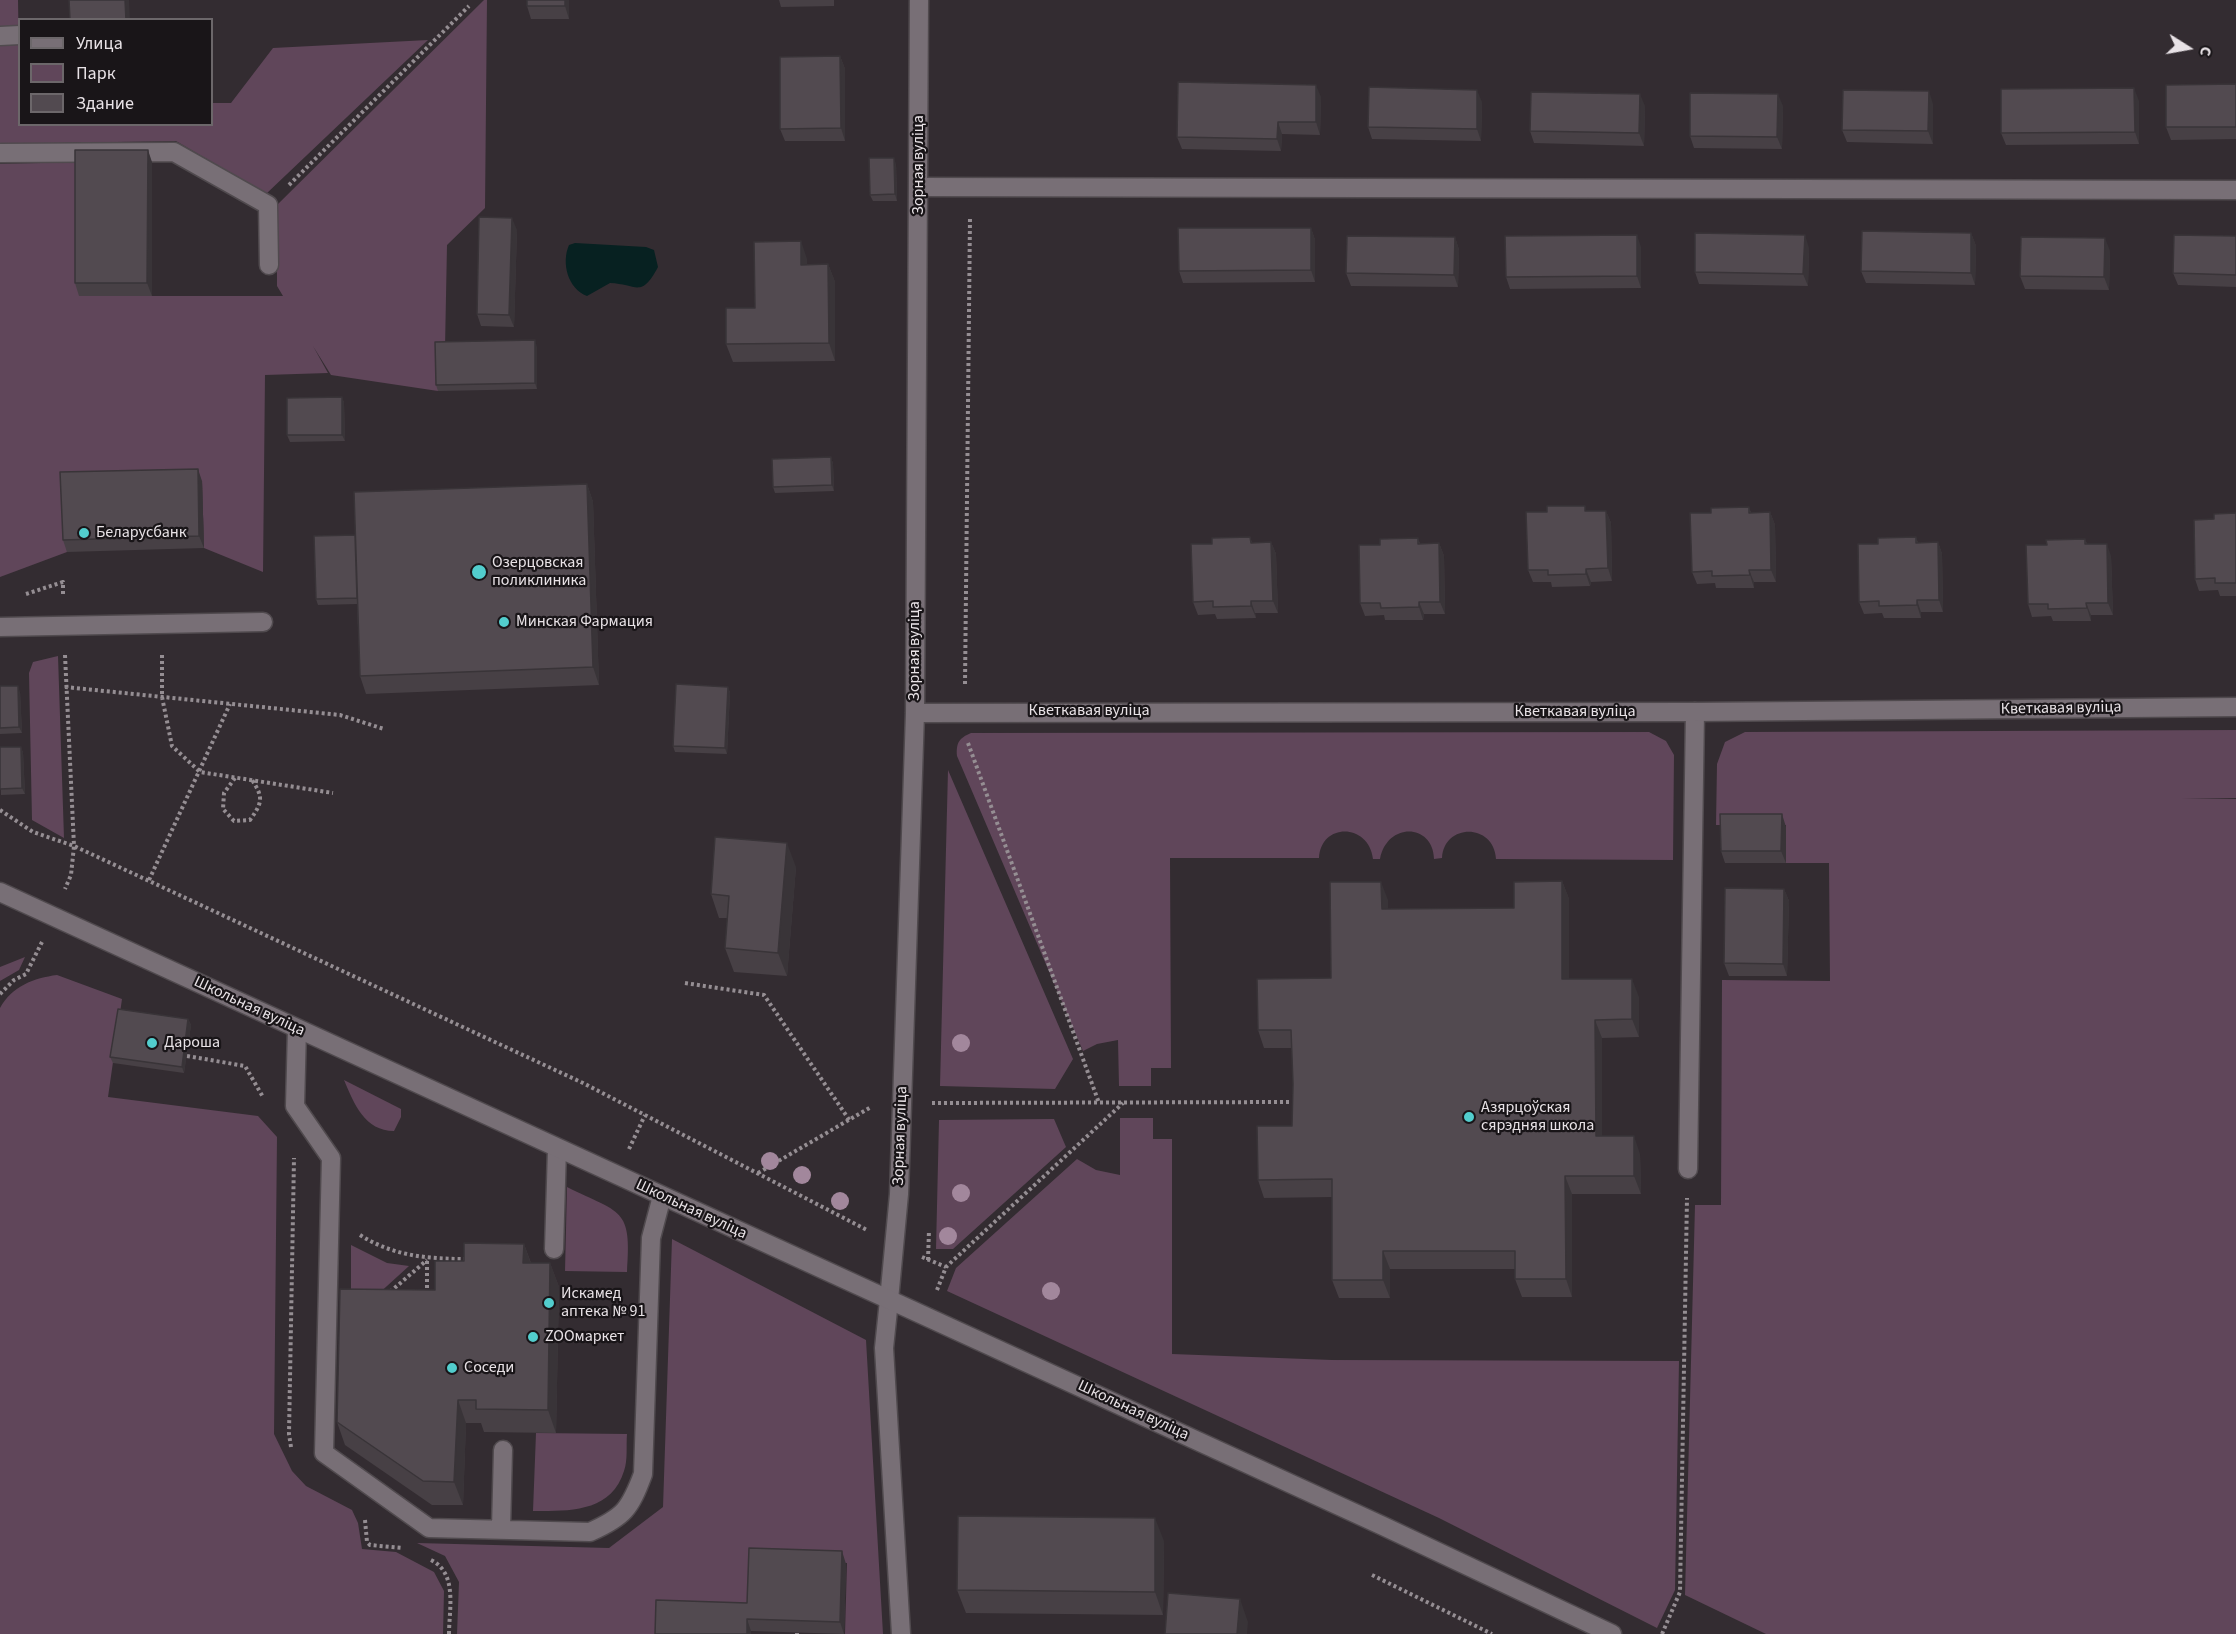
<!DOCTYPE html>
<meta charset="utf-8">
<style>
body{margin:0}
#map{position:relative;width:2236px;height:1634px;overflow:hidden;background:#332c31;font-family:"Source Sans 3",sans-serif}
canvas{display:block}
.legend{position:absolute;left:18px;top:18px;width:195px;height:108px;box-sizing:border-box;background:#191518;border:2px solid #6c676a;margin:0;padding:8px 10px;list-style:none;font-size:18px;color:#e8e2e6}
.legend li{display:flex;align-items:center;gap:12px;height:30px}
.legend b{width:30px;border:2px solid #6c676a}
.north{position:absolute;left:2158px;top:18px;width:60px;height:60px;-webkit-text-stroke:4px #191518;paint-order:stroke;rotate:101deg;font-size:16px;font-weight:700;line-height:24px;text-align:center;color:#e8e2e6}
.north::after{content:'';display:block;margin:auto;width:21px;height:27px;background:#e8e2e6;clip-path:polygon(50% 0,100% 100%,50% 72%,0 100%)}
</style>
<div id="map">
<canvas width="2236" height="1634"></canvas>
<ul class="legend">
<li><b style="height:8px;background:#786f76"></b>Улица</li>
<li><b style="height:16px;background:#60465a"></b>Парк</li>
<li><b style="height:16px;background:#524a50"></b>Здание</li>
</ul>
<div class="north">С</div>
</div>
<script>
const c = document.querySelector('canvas').getContext('2d');
c.lineJoin = 'round';
function paint(path, color) { c.fillStyle = color; c.fill(path, 'evenodd'); }
function strokePath(path, color, width, dash) { c.strokeStyle = color; c.lineWidth = width; c.lineCap = dash ? 'butt' : 'round'; c.setLineDash(dash || []); c.stroke(path); }
function label(font, color, halo, rows, align = 'center') {
  c.font = font + ' "Source Sans 3",sans-serif'; c.lineWidth = 4.5; c.setLineDash([]); c.textBaseline = 'middle'; c.strokeStyle = halo; c.fillStyle = color; for (const [text, x, y, turn = 0] of rows) {
    c.save(); c.translate(x, y); c.rotate((+turn || 0) * Math.PI / 180); c.textAlign = isNaN(turn) ? turn : align; if (halo) c.strokeText(text, 0, 0); c.fillText(text, 0, 0); c.restore();
  }
}
const green = new Path2D(`
 M0 0H18L20 124H212V103H231L273 48 428 40 266 194 176 141 0 144Z
 M484 0H487L485 208 447 245 445 348 438 391 331 375 313 346 328 373 265 375 263 572 204 548 202 481 65 484 67 552 0 577V164L80 162 79 296H283L277 286V205Z
 M58 656 64 838 32 820 29 673 33 662Z
 M2236 730V798H2182L2236 799V1634H1766L1685 1595 1695 1205H1721L1722 980 1830 981 1829 863H1784L1786 825H1716L1717 764 1725 742 1745 732Z
 M1649 732 1666 741 1674 755 1673 860 1496 859C1494 823 1444 823 1442 858L1434 859C1433 823 1387 822 1380 859H1373C1369 823 1321 822 1319 858H1170L1171 1068H1151V1086H1119L1118 1040 1097 1044 1083 1051 957 756C956 743 959 738 971 733Z
 M948 770 1073 1059 1055 1089 940 1086Z
 M25 957 19 970 0 981V967Z
 M57 975 122 999 108 1097 258 1116 277 1137 274 1434 292 1471 306 1486 352 1510 358 1523 362 1549 396 1552 434 1572 444 1591 443 1634H0V1008C12 986 34 978 57 975Z
 M344 1080 401 1109V1117L394 1131C365 1131 354 1104 344 1080Z
 M1120 1118H1153V1139H1172V1354L1332 1360 1679 1361 1675 1590 1659 1582 1675 1590 1657 1628 1439 1518 947 1291 956 1268 1077 1159 1096 1170 1120 1175Z
 M1054 1119 1066 1147 953 1249H936L939 1120Z
 M567 1187C621 1214 632 1207 627 1272L565 1271Z
 M672 1239 866 1340 883 1634H845L847 1563 753 1559 751 1614 658 1634H457L459 1582 445 1556 417 1543 609 1548 663 1507Z
 M351 1245 387 1263 409 1266 376 1296H351Z
 M536 1433 627 1434C626 1446 628 1460 624 1471 611 1513 568 1511 533 1511Z`);
const water = new Path2D(`
 M575 243 646 247 654 250 658 267C641 299 637 284 610 283L587 296C568 289 561 263 569 245Z`);
const path = new Path2D(`
 M289 185 469 6
 M26 594 63 582V597
 M65 655 74 846 71 875 65 889
 M162 655V697L172 746 200 772 333 793
 M965 684 970 218
 M65 687 340 715 384 729
 M968 743 1099 1103
 M235 778 224 793 223 809 234 821 250 820C262 803 264 798 252 780
 M0 810 33 832 74 846 583 1083 867 1230
 M149 880 230 704
 M685 983 764 995 850 1121
 M0 994 14 980 26 974 42 942
 M187 1056 245 1066 263 1097
 M932 1103 1295 1102
 M629 1149 645 1115
 M758 1173 871 1107
 M360 1235C393 1256 428 1259 467 1259
 M922 1257 946 1267
 M928 1260 929 1230
 M937 1290 946 1267 1123 1103
 M390 1292 427 1260
 M427 1294V1260
 M291 1447 289 1434 294 1158
 M365 1520 367 1542 370 1545 402 1548
 M431 1560C458 1573 449 1610 449 1634
 M1372 1575 1492 1634
 M797 1633V1634
 M1662 1634 1680 1592 1687 1198`);
const service = new Path2D(`
 M0 36 20 35
 M0 153 174 152 268 205 269 265
 M919 187 2236 190
 M0 627 263 622
 M297 1029 295 1106 331 1158 324 1453 429 1528 590 1532C624 1517 630 1509 643 1474L651 1238 662 1196
 M1688 1169 1695 712
 M554 1249 557 1149
 M889 1300 884 1348 901 1634
 M501 1529 503 1450`);
const minor = new Path2D(`
 M915 713 1695 712 2236 707
 M889 1300 899 1194 915 713 919 0`);
const tertiary = new Path2D(`
 M0 892 1383 1526 1612 1634`);
const trees = [
 [961,1043],
 [770,1161],
 [802,1175],
 [961,1193],
 [840,1201],
 [948,1236],
 [1051,1291]
];
const wall = new Path2D(`
 M569 0V19H531L527 6Z
 M779 0H834V6L781 7Z
 M840 56 845 69V141H785L780 129Z
 M2236 84V139L2171 140 2166 127Z
 M1321 97 1320 135 1282 134 1281 151 1182 149 1177 137Z
 M2139 101V144L2006 145 2001 133Z
 M1482 102 1481 141 1372 139 1368 127Z
 M1933 104V144L1847 142 1842 130Z
 M1645 106 1644 146 1534 143 1530 131Z
 M1783 106 1782 149 1694 148 1690 136Z
 M152 162V296H79L75 283Z
 M896 164 897 201H873L870 195Z
 M1311 228 1315 240V282L1183 283 1179 271Z
 M517 230 514 327 481 326 477 314Z
 M1971 233 1976 246 1975 285 1866 283 1861 271Z
 M2236 236V287L2178 285 2173 273Z
 M1455 237 1459 250 1458 287 1351 286 1346 273Z
 M1641 247V288L1510 289 1506 277Z
 M1809 248 1808 286 1699 284 1695 272Z
 M2110 251 2109 290 2025 289 2020 276Z
 M807 259V265L828 264 835 282V361L733 362 726 344 755 308Z
 M537 347V389L438 391 436 385Z
 M342 397 344 403 345 441 290 442 287 435Z
 M831 457 833 464 834 491 775 493 773 487Z
 M202 481 204 548 67 552 63 540Z
 M587 484 593 502 599 685 366 694 360 676 357 604 318 605 316 599 355 535Z
 M1749 507 1751 513 1770 512 1775 525 1776 582H1754V588H1716L1715 583 1697 584 1692 572Z
 M1587 511H1606L1611 523 1612 581 1591 582 1590 586 1552 587 1551 582H1533L1528 570Z
 M2236 513V596H2220L2218 590 2199 591 2195 579 2214 519Z
 M1250 537 1252 543 1271 542 1276 554 1278 613H1255L1256 618 1217 619 1215 614 1198 615 1193 602 1212 544Z
 M1916 537 1918 543 1938 542 1942 554 1943 612H1921V618H1884L1882 613 1864 614 1859 602 1878 544Z
 M1418 538 1420 544 1439 543 1444 556 1445 614H1424L1423 620H1385L1384 615 1365 616 1360 603 1380 545Z
 M2085 539 2087 544 2111 556 2113 615H2091V621H2053L2051 616 2032 617 2028 604 2047 545Z
 M0 686 20 692 22 733 0 734Z
 M728 687 730 693 727 754 675 752 673 746Z
 M0 747H21L23 753 25 794 1 795Z
 M1786 827V863H1725L1721 851Z
 M796 867 787 976 734 972 725 948 728 918H719L711 894Z
 M1562 881 1569 899V979L1639 997V1037L1602 1038V1136L1640 1154 1641 1194H1572V1297H1522L1515 1279V1269H1390V1298H1339L1332 1280V1197L1264 1198 1258 1180 1292 1126 1293 1084 1292 1048H1264L1258 1030 1331 978 1388 900V909L1514 908Z
 M1784 889 1789 901 1787 976H1729L1724 963Z
 M188 1019 191 1025 184 1073 113 1063 110 1057Z
 M524 1244 531 1263H550L559 1287 556 1433 484 1432 481 1423H466L463 1505H432L345 1445 337 1422 435 1290 464 1261Z
 M1164 1541 1163 1615 966 1613 957 1590Z
 M846 1564 844 1634 751 1631V1634H655L747 1603Z`);
const shadedWall = new Path2D(`
 M125 0H129L130 20H126Z
 M565 0H569V19L565 6Z
 M840 56 845 69V141L841 128Z
 M1316 85 1321 97 1320 135 1316 122Z
 M2134 88 2139 101V144L2135 132Z
 M1477 90 1482 102 1481 141 1477 129Z
 M1929 91 1933 104V144L1928 131Z
 M1640 94 1645 106 1644 146 1639 133Z
 M1778 94 1783 106 1782 149 1777 137Z
 M1278 122 1282 134 1281 151 1277 139Z
 M148 150 152 162V296L147 283Z
 M894 158 896 164 897 201 895 194Z
 M512 218 517 230 514 327 509 315Z
 M1311 228 1315 240V282L1311 270Z
 M1971 233 1976 246 1975 285 1971 273Z
 M1637 235 1641 247V288L1637 276Z
 M1805 235 1809 248 1808 286 1803 274Z
 M1455 237 1459 250 1458 287 1454 275Z
 M2105 238 2110 251 2109 290 2104 277Z
 M801 241 807 259V283L801 265Z
 M828 264 835 282V361L829 343Z
 M535 340 537 347V389L535 383Z
 M342 397 344 403 345 441 342 435Z
 M831 457 833 464 834 491 832 485Z
 M198 469 202 481 204 548 199 536Z
 M587 484 593 502 599 685 593 667Z
 M1606 511 1611 523 1612 581 1608 568Z
 M1770 512 1775 525 1776 582 1771 570Z
 M1271 542 1276 554 1278 613 1273 601Z
 M1938 542 1942 554 1943 612 1939 600Z
 M1439 543 1444 556 1445 614 1440 602Z
 M2107 544 2111 556 2113 615 2108 603Z
 M1586 569 1591 582 1590 586 1586 574Z
 M1749 570 1754 582V588L1750 575Z
 M1917 600 1921 612V618L1917 605Z
 M1251 601 1255 613 1256 618 1251 606Z
 M1419 602 1424 614 1423 620 1419 607Z
 M2086 603 2091 615V621L2087 608Z
 M18 686 20 692 22 733 19 727Z
 M728 687 730 693 727 754 725 748Z
 M21 747 23 753 25 794 22 788Z
 M1782 814 1786 827V863L1781 851Z
 M787 843 796 867 787 976 778 953Z
 M1562 881 1569 899V997L1562 979Z
 M1381 882 1388 900V927L1382 909Z
 M1784 889 1789 901 1787 976 1783 964Z
 M1632 979 1639 997V1037L1632 1019Z
 M188 1019 191 1025 184 1073 182 1067Z
 M1595 1020 1602 1038V1154L1596 1136Z
 M1634 1136 1640 1154 1641 1194 1634 1176Z
 M1565 1176 1572 1194V1297L1566 1279Z
 M524 1244 532 1267 523 1263Z
 M1383 1251 1390 1269V1298L1383 1280Z
 M550 1263 559 1287 556 1433 548 1410Z
 M458 1400 466 1423 463 1505 454 1482Z
 M1155 1518 1164 1541 1163 1615 1155 1592Z
 M842 1551 846 1564 844 1634 840 1622Z
 M1240 1599 1248 1622 1247 1634H1237Z
 M747 1619 751 1631V1634H747Z`);
const building = new Path2D(`
 M69 0H125L126 20H70Z
 M527 0H565V6H527Z
 M840 56 841 128 780 129V57Z
 M1178 82 1316 85V122H1278L1277 139 1177 137Z
 M2236 84V127H2166V85Z
 M1369 87 1477 90V129L1368 127Z
 M2134 88 2135 132 2001 133V89Z
 M1843 90 1929 91 1928 131 1842 130Z
 M1531 92 1640 94 1639 133 1530 131Z
 M1690 93 1778 94 1777 137 1690 136Z
 M75 150H148L147 283H75Z
 M869 158H894L895 194 870 195Z
 M479 217 512 218 509 315 477 314Z
 M1178 228H1311V270L1179 271Z
 M1862 231 1971 233V273L1861 271Z
 M1695 233 1805 235 1803 274 1695 272Z
 M1637 235V276L1506 277 1505 236Z
 M2174 235 2236 236V275L2173 273Z
 M1347 236 1455 237 1454 275 1346 273Z
 M2021 237 2105 238 2104 277 2020 276Z
 M801 241V265L828 264 829 343 726 344V308H755L754 242Z
 M535 340V383L436 385 435 342Z
 M342 397V435H287V398Z
 M831 457 832 485 773 487 772 459Z
 M198 469 199 536 63 540 60 472Z
 M587 484 593 667 360 676 354 492Z
 M1547 506H1585V511H1606L1608 568 1586 569V574L1548 575V570H1528L1526 512H1547Z
 M1749 507V513L1770 512 1771 570H1749L1750 575 1712 576V571L1692 572 1690 513H1711V508Z
 M2236 513V583H2215V578L2195 579 2194 520 2214 519V514Z
 M355 535 357 598 316 599 314 536Z
 M1250 537 1251 543 1271 542 1273 601H1251V606L1213 607V601L1193 602 1191 544H1212V538Z
 M1916 537V543L1938 542 1939 600H1917V605L1879 606V601L1859 602 1858 544H1878V538Z
 M1418 538V544L1439 543 1440 602H1419V607L1381 608 1380 603H1360L1359 545H1380V539Z
 M2085 539V544H2107L2108 603H2086L2087 608 2048 609V604H2028L2026 545H2047L2046 540Z
 M676 684 728 687 725 748 673 746Z
 M0 686H18L19 727 0 728Z
 M0 747H21L22 788 0 789Z
 M1720 814H1782L1781 851H1721Z
 M715 837 787 843 778 953 725 948 729 896 711 894Z
 M1562 881V979H1632V1019L1595 1020 1596 1136H1634V1176H1565L1566 1279H1515V1251H1383V1280H1332V1179L1258 1180 1257 1126H1292L1293 1084 1291 1030H1258L1257 979 1331 978 1330 882H1381L1382 909 1514 908V882Z
 M1725 888 1784 889 1783 964 1724 963Z
 M118 1009 188 1019 182 1067 110 1057Z
 M464 1243 524 1244 523 1263H550L548 1410 476 1409V1400H458L454 1482 423 1481 337 1422 340 1289 435 1290V1261H464Z
 M958 1516 1155 1518V1592L957 1590Z
 M749 1548 842 1551 840 1622 747 1619V1634H655L656 1600 747 1603Z
 M1168 1593 1240 1599 1237 1634H1165Z`);
const markers = [
 [84,533,6,"#52cdcd"],
 [479,572,8,"#52cdcd"],
 [504,622,6,"#52cdcd"],
 [152,1043,6,"#52cdcd"],
 [1469,1117,6,"#52cdcd"],
 [549,1303,6,"#52cdcd"],
 [533,1337,6,"#52cdcd"],
 [452,1368,6,"#52cdcd"]
];
const streetNames = [
 ["Зорная вуліца",919,165,-90],
 ["Зорная вуліца",915,651,-90],
 ["Кветкавая вуліца",2061,709,-1],
 ["Кветкавая вуліца",1089,711],
 ["Кветкавая вуліца",1575,712],
 ["Школьная вуліца",249,1007,25],
 ["Зорная вуліца",901,1136,-88],
 ["Школьная вуліца",691,1210,25],
 ["Школьная вуліца",1133,1411,25]
];
const poiNames = [
 ["Беларусбанк",96,533],
 ["Озерцовская",492,563],
 ["поликлиника",492,581],
 ["Минская Фармация",516,622],
 ["Дароша",164,1043],
 ["Азярцоўская",1481,1108],
 ["сярэдняя школа",1481,1126],
 ["Искамед",561,1294],
 ["аптека № 91",561,1312],
 ["ZOOмаркет",545,1337],
 ["Соседи",464,1368]
];
paint(green, '#60465a');
paint(water, '#072121');
strokePath(service, '#504a4e', 21);
strokePath(minor, '#504a4e', 21);
strokePath(tertiary, '#504a4e', 21);
strokePath(path, '#958e93', 4, [3, 3]);
strokePath(service, '#786f76', 18);
strokePath(minor, '#786f76', 18);
strokePath(tertiary, '#786f76', 18);
c.fillStyle = '#a2879c';
for (const [x, y] of trees) { c.beginPath(); c.arc(x, y, 9, 0, 2 * Math.PI); c.fill(); }
paint(wall, '#474045');
paint(shadedWall, '#393438');
paint(building, '#524a50');
strokePath(building, '#393438', 1.5);
for (const [x, y, r, color] of markers) { const dot = new Path2D(); dot.arc(x, y, r, 0, 2 * Math.PI); c.fillStyle = color; c.fill(dot); strokePath(dot, '#191518', 2); }
label('16px', '#e8e2e6', '#191518', streetNames);
label('16px', '#e8e2e6', '#191518', poiNames, 'left');
</script>
